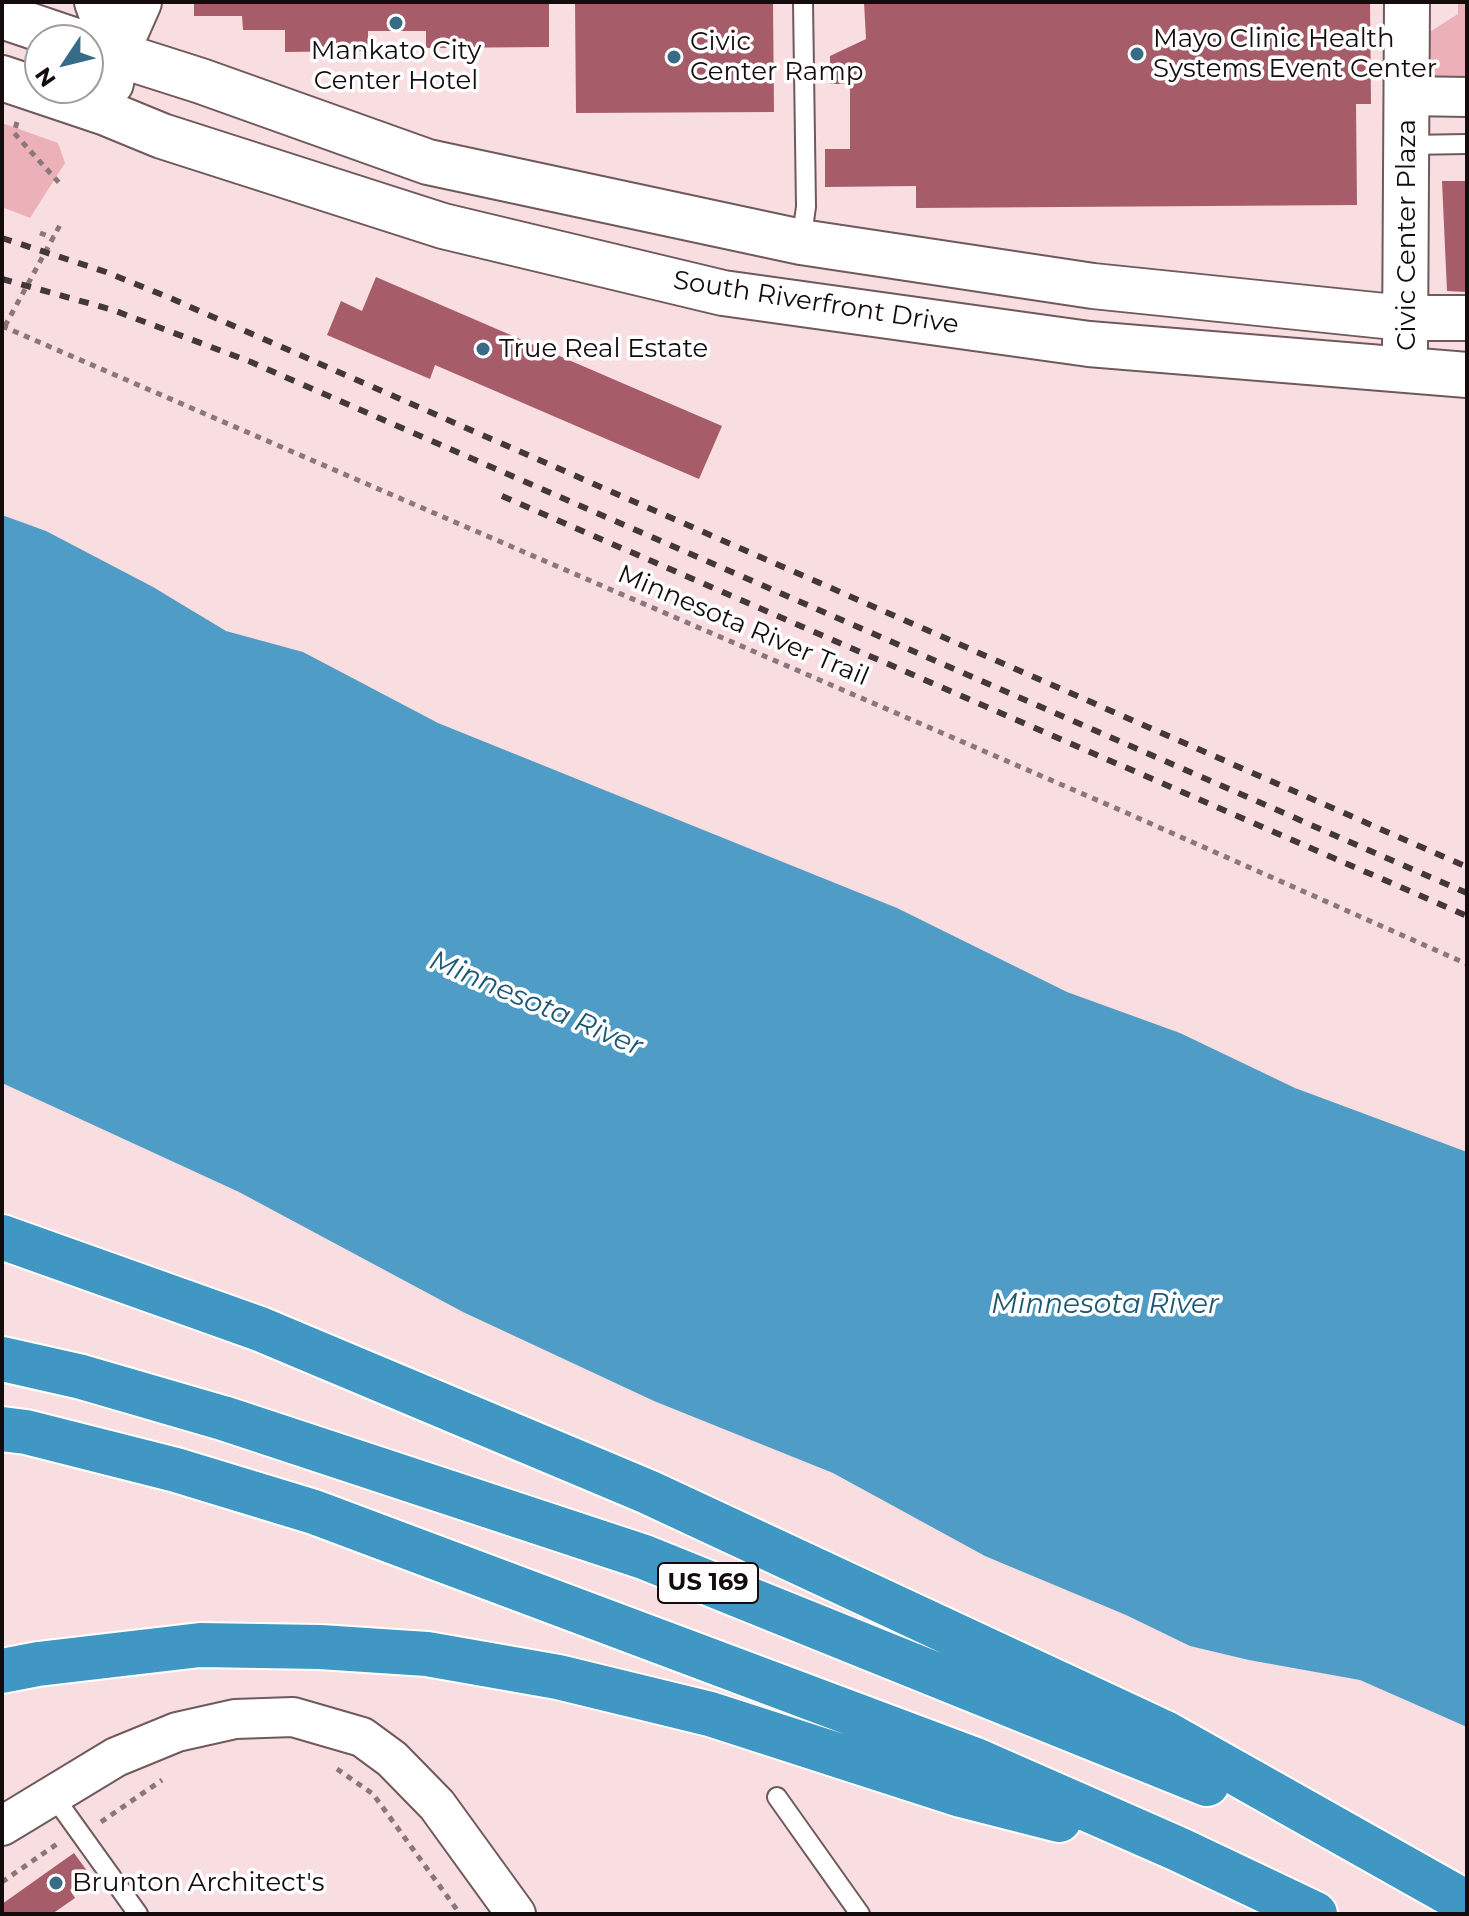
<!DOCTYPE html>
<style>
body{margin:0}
#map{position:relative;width:1469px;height:1916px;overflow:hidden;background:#f9dee1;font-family:Montserrat,sans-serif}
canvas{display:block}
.frame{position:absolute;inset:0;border:4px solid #140b0d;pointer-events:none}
.north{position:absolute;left:24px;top:24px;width:80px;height:80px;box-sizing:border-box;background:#fff;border:2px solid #a19d9e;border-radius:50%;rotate:235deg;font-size:22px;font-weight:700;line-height:32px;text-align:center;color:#140b0d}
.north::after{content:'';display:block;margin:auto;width:28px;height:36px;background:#376c88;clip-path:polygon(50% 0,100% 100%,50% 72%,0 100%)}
</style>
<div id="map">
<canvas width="1469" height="1916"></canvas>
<div class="frame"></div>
<div class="north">N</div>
</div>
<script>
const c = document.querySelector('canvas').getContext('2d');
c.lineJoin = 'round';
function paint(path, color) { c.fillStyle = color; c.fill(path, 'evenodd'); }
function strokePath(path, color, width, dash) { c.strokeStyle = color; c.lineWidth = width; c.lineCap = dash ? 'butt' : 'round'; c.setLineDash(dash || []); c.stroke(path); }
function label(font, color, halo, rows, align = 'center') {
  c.font = font + ' Montserrat,sans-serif'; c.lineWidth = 7; c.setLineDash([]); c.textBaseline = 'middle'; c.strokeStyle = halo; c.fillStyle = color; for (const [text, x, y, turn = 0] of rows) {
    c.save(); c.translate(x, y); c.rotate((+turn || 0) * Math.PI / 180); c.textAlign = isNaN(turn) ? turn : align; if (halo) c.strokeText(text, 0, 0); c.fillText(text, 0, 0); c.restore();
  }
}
const green = new Path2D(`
 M1458 2H1467V85C1459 85 1446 87 1439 84 1422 77 1427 47 1428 33L1458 14Z
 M2 123 58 143 65 163 30 218 2 207Z`);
const water = new Path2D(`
 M2 515 46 531 153 587 226 631 303 652 438 723 897 908 1067 992 1180 1033 1295 1088 1467 1152V1727L1360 1680 1249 1660 1190 1646 1126 1615 985 1556 833 1473 654 1401 463 1312 239 1192 2 1083Z`);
const building = new Path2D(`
 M194 2H549V47L426 48V31H368V51L285 52V30H243L242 16H194Z
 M575 2H773L774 112 576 113Z
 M864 2H1370L1371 104H1356L1357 205 916 208V186L825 187V149H850V84H830V56L866 39Z
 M1442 181H1467V292L1447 291Z
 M376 277 722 426 699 479 435 365 430 379 327 335 341 301 362 311Z
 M74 1853 90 1875 70 1890 75 1898 52 1914H2V1904Z`);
const path = new Path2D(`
 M17 122 14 133 62 186
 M40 233 54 238
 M2 326 1120 810 1467 964
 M5 326 60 225
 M337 1769 373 1794 460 1914
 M101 1822 162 1780
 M2 1882 57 1844`);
const lane = new Path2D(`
 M1407 145 1467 144
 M801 242 806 207 803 2
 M52 1794 138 1914
 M777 1797 860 1914`);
const street = new Path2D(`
 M1407 96 1467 97
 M2 1826 116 1757 177 1732 235 1719 293 1717 362 1737 392 1759 437 1805 516 1914`);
const secondary = new Path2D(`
 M97 2 116 54
 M2 16 73 40
 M88 45 201 81 428 162 801 242 1093 286 1404 318H1467
 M2 78 106 113 162 136 443 226 723 293 1089 344 1467 375
 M111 83 116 54 139 2
 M1405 348 1407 2`);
const highway = new Path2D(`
 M2 1237 260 1329 648 1492 1165 1733 1467 1903
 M2 1359 82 1377 223 1418 644 1557 1207 1784
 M2 1429 26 1432 176 1470 314 1512 973 1759 1178 1849 1315 1914
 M2 1671 38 1664 200 1645 320 1647 427 1654 558 1677 710 1714 961 1795 1059 1820`);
const rail = new Path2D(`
 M2 238 106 272 170 298 1467 867
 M2 279 113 310 251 362 1467 893
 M502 496 1467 916`);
const markers = [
 [396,23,8,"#376c88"],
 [1137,54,8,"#376c88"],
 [674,57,8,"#376c88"],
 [483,349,8,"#376c88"],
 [56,1883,8,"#376c88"]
];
const shields = [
 [708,1583,100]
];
const shieldNames = [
 ["US 169",708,1583]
];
const poiNames = [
 ["Mayo Clinic Health",1153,39],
 ["Systems Event Center",1153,69],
 ["Civic",690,42],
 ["Center Ramp",690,72],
 ["Mankato City",396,51,"center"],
 ["Center Hotel",396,81,"center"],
 ["True Real Estate",499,349],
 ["Brunton Architect's",72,1883]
];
const streetNames = [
 ["Civic Center Plaza",1407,235,-90],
 ["South Riverfront Drive",816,303,9],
 ["Minnesota River Trail",743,626,23]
];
const waterNames = [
 ["Minnesota River",536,1004,23],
 ["Minnesota River",1105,1305]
];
paint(green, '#ecb0b9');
paint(water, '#4f9dc6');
paint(building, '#a65c69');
strokePath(lane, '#6f595c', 22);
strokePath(street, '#6f595c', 42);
strokePath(secondary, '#6f595c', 48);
strokePath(highway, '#fff', 48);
strokePath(path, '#89777a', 5, [6, 6]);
strokePath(lane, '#fff', 18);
strokePath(street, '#fff', 38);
strokePath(secondary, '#fff', 44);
strokePath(highway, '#4097c3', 44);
strokePath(rail, '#44373a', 6, [10, 10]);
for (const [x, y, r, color] of markers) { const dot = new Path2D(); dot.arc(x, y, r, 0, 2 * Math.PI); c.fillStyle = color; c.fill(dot); strokePath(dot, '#fff', 3); }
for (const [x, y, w] of shields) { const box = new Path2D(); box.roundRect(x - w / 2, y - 20, w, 40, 6); c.fillStyle = '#fff'; c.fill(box); strokePath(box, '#140b0d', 2); }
label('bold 24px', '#140b0d', null, shieldNames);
label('26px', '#140b0d', '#fff', poiNames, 'left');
label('26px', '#140b0d', '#fff', streetNames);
label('italic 28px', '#1c5875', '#fff', waterNames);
</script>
